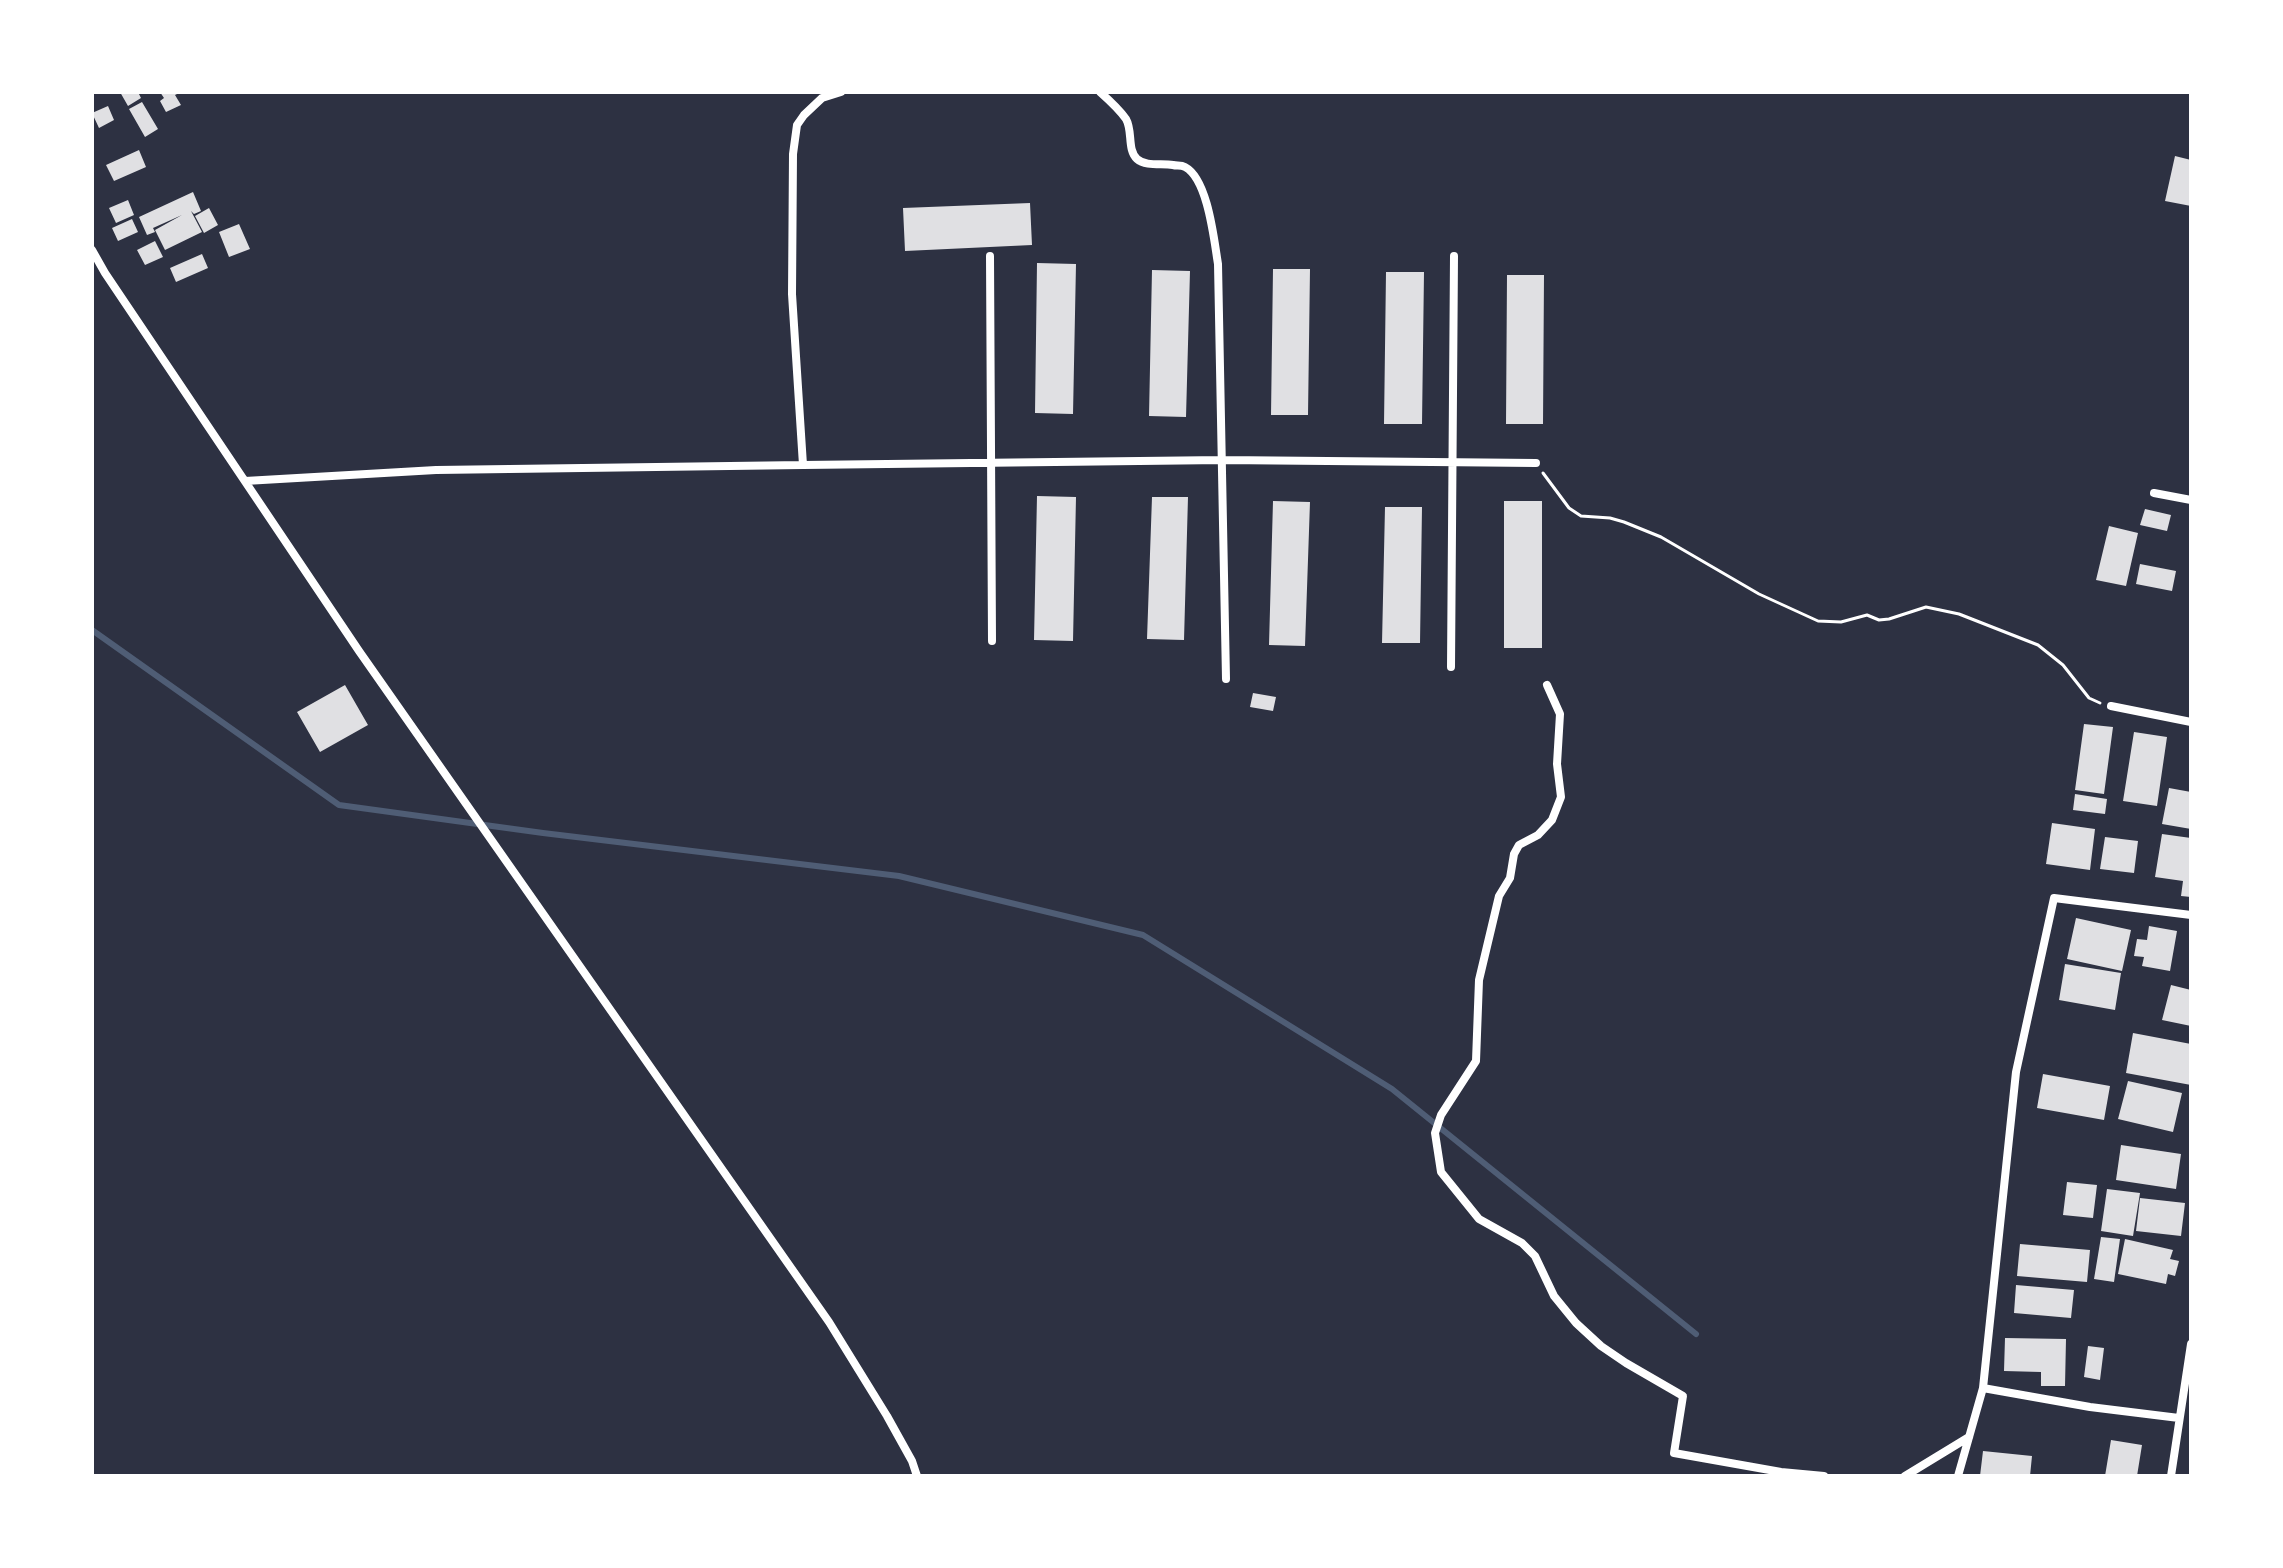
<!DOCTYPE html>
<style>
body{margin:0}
#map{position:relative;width:2283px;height:1568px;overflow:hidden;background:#2d3142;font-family:"Work Sans",sans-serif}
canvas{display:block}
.frame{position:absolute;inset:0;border:94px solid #fff;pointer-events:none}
</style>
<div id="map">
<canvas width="2283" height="1568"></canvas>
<div class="frame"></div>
</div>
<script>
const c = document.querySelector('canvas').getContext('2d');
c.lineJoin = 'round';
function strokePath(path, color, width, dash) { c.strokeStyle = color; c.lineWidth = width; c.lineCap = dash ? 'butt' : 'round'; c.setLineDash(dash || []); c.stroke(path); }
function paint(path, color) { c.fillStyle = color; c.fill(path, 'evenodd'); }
const stream = new Path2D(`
 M92 630 339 805 543 833 899 876 1143 935 1392 1089 1696 1334`);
const building = new Path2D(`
 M120 92H138L141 98 128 106Z
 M160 92H181L175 95 181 105 166 112 160 101 164 98Z
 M142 102 158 129 145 137 129 109Z
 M108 106 114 120 99 128 92 113Z
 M139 150 146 167 114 181 106 165Z
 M2175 156 2191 160V206L2165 201Z
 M193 192 201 211 194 214 191 211 202 232 165 250 155 230 182 215 153 228 155 232 147 235 139 217Z
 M128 200 134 215 116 223 109 208Z
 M1030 203 1032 245 905 251 903 208Z
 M209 208 218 225 204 233 195 216Z
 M132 219 138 232 118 241 112 228Z
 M239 224 250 249 229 257 219 232Z
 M155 241 163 257 145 265 137 250Z
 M202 254 208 268 176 282 170 268Z
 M1037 263 1076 264 1073 414 1035 413Z
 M1273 269H1310L1308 415H1271Z
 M1152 270 1190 271 1186 417 1149 416Z
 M1386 272H1424L1422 424H1384Z
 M1507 275H1544L1543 424H1506Z
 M1037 496 1076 497 1073 641 1034 640Z
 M1152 497H1188L1184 640 1147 639Z
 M1273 501 1310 502 1305 646 1269 645Z
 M1504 501H1542V648H1504Z
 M1385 507H1422L1420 643H1382Z
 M2145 509 2171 515 2167 531 2140 525Z
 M2109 526 2138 533 2126 586 2096 580Z
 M2140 564 2176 571 2172 591 2136 584Z
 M345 685 368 725 320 752 297 712Z
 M1253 693 1276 697 1273 711 1250 707Z
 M2084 724 2113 727 2104 794 2075 790Z
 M2134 732 2167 737 2157 806 2123 801Z
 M2169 788 2191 792V829L2162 824Z
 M2075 794 2107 799 2105 814 2073 810Z
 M2052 823 2095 829 2090 870 2046 864Z
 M2162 834 2191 838V897L2181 896 2183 881 2155 877Z
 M2105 837 2138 841 2134 873 2100 869Z
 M2076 918 2131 930 2122 971 2067 959Z
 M2149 926 2177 931 2170 971 2142 966 2144 957 2134 956 2137 939 2147 940Z
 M2065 964 2121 973 2115 1010 2059 1000Z
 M2171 985 2191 990V1026L2162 1020Z
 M2133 1033 2191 1044V1085L2126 1073Z
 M2043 1074 2110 1086 2104 1120 2037 1108Z
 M2128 1081 2182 1093 2173 1132 2118 1119Z
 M2121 1145 2181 1154 2176 1189 2116 1180Z
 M2067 1182 2097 1185 2093 1218 2063 1215Z
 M2107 1189 2140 1193 2133 1236 2101 1231Z
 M2140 1198 2185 1203 2181 1236 2136 1231Z
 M2101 1237 2120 1239 2114 1282 2094 1279Z
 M2125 1239 2173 1250 2170 1259 2179 1261 2175 1276 2168 1274 2166 1284 2118 1274Z
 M2020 1244 2090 1250 2087 1282 2017 1276Z
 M2016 1285 2074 1290 2071 1318 2014 1313Z
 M2005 1338 2066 1339 2065 1386H2041V1372L2004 1371Z
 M2088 1346 2104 1348 2100 1380 2084 1377Z
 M2111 1440 2142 1445 2137 1476H2105Z
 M1983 1451 2032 1456 2030 1476H1980Z`);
const path = new Path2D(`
 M1543 473 1569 508 1581 516 1610 518 1624 522 1661 537 1759 594 1818 621 1841 622 1867 615 1879 620 1889 619 1926 607 1959 614 2038 645 2063 665 2089 698 2100 703`);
const minor = new Path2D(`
 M1100 92C1109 100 1119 109 1126 119 1133 131 1127 150 1137 159 1146 167 1162 163 1173 165 1177 166 1181 165 1185 167 1208 179 1214 240 1218 264L1226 679
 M92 250 105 273 359 651 829 1322 887 1416 912 1461 917 1476
 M990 256 992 641
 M803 465 792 294 793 154 797 125 804 115 822 98 841 92
 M245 481 436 470 803 465 1223 460 1536 463
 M2154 493 2191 500
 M1451 667 1454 256
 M1547 685 1560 714 1557 764 1561 797 1552 820 1538 835 1519 845 1514 854 1510 878 1499 896 1479 980 1476 1061 1441 1115 1435 1133 1441 1172 1479 1219 1522 1243 1535 1256 1554 1296 1576 1323 1601 1346 1626 1363 1683 1396 1674 1453 1781 1472 1824 1476
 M2111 706 2191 722
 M1983 1388 2090 1407 2179 1418
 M1905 1476 1969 1437
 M1958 1476 1983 1388 2016 1072 2054 898 2191 915
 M2171 1476 2191 1344`);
strokePath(stream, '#4f5d75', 6);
paint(building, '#e0e0e3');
strokePath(path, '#fff', 3);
strokePath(minor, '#fff', 8);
</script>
